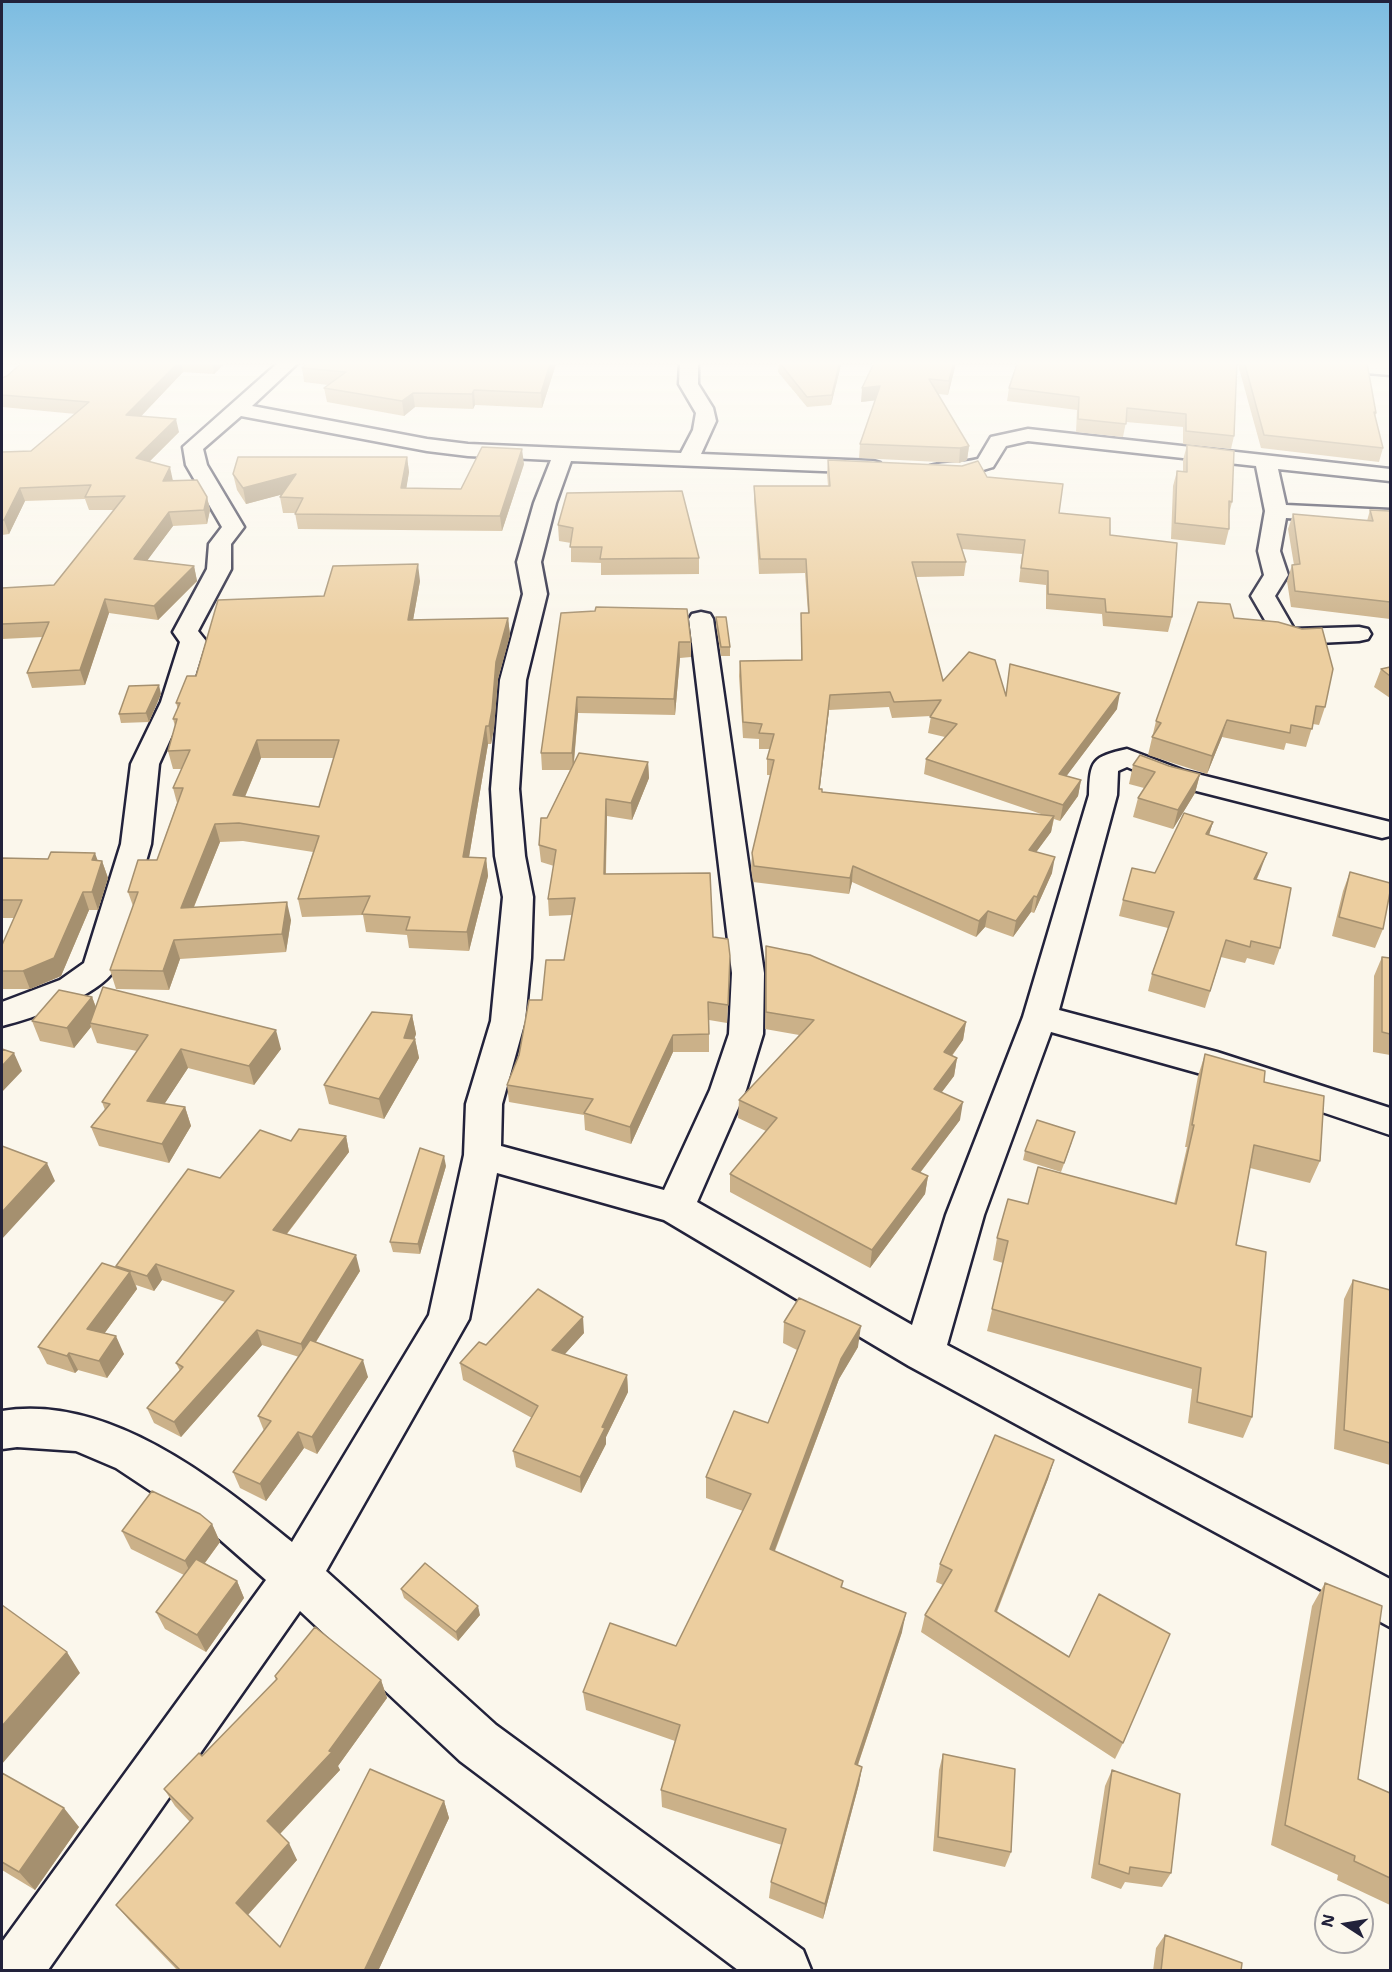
<!DOCTYPE html>
<style>
body{margin:0}
#map{position:relative;width:1392px;height:1972px;overflow:hidden;background:#fbf7ec;font-family:"Shantell Sans",sans-serif}
canvas{display:block}
.frame{position:absolute;inset:0;border:3px solid #22223b;pointer-events:none}
.north{position:absolute;left:1314px;top:1894px;width:60px;height:60px;box-sizing:border-box;background:#fbf7ec;border:2px solid #a4a2a5;border-radius:50%;rotate:282deg;font-size:16px;font-weight:700;line-height:24px;text-align:center;color:#22223b}
.north::after{content:'';display:block;margin:auto;width:21px;height:27px;background:#22223b;clip-path:polygon(50% 0,100% 100%,50% 72%,0 100%)}
</style>
<div id="map">
<canvas width="1392" height="1972"></canvas>
<div class="frame"></div>
<div class="north">N</div>
</div>
<script>
const c = document.querySelector('canvas').getContext('2d');
c.lineJoin = 'round';
function strokePath(path, color, width, dash) { c.strokeStyle = color; c.lineWidth = width; c.lineCap = dash ? 'butt' : 'round'; c.setLineDash(dash || []); c.stroke(path); }
function paint(path, color) { c.fillStyle = color; c.fill(path, 'evenodd'); }
const minor = new Path2D(`
 M280 361H300L252 406 427 439 468 444 681 453 693 430 696 413 679 384 680 361H698V384L713 408 716 421 701 454 873 461 880 463 883 467 880 471 873 473 571 461 556 503 541 562 547 594 526 680 519 789 525 856 533 897 531 958 525 1021 502 1104 501 1146 664 1190 710 1090 729 1034 732 973 689 619 692 614 701 612 710 614 713 619 764 973 763 1034 746 1090 697 1202 912 1325 946 1215 1023 1017 1089 795C1090 760 1092 757 1127 749L1185 771 1390 822V836L1382 838 1165 783 1127 767 1118 771 1117 795 1059 1010 1217 1052 1390 1108V1135L1248 1087 1051 1032 984 1215 947 1345 1390 1579V1627L909 1366 664 1220 497 1173 469 1319 326 1571 496 1725 803 1950 811 1970H738L460 1761 300 1611 48 1970H2V1942L266 1580 208 1529 116 1468 76 1451 17 1447 2 1449V1411C108 1394 214 1478 292 1542L429 1315 464 1155 466 1104 491 1021 503 897 495 856 491 789 500 680 523 594 517 562 534 503 551 460 468 456 427 451 241 416 203 449 207 465 244 527 231 544V569L198 631 206 641 187 702 159 764 151 844 115 969C98 997 33 1018 2 1026V1002L60 980 84 963 121 844 131 764 161 702 180 642 173 632 207 569 209 544 222 527 186 465 183 447Z
 M1286 361H1353L1390 364V375L1295 367Z
 M1028 429 1390 469V481L1278 469 1286 505 1390 510V524L1286 518 1280 551 1288 575 1275 596 1294 629 1359 627 1368 629 1371 634 1368 639 1359 641 1297 644 1276 639 1273 634 1251 596 1264 575 1258 551 1265 511 1256 466 1028 441 1006 446 993 467C971 474 953 480 930 474L926 470 930 466C946 461 960 464 978 459L991 437Z`);
const wall = new Path2D(`
 M24 361H227L214 374 183 372 141 416 179 432 149 462 173 480 207 497 210 510 207 524 173 526 147 560 194 566 197 581 158 620 109 613 85 685 32 688 27 673 43 637 2 639V588L54 585 114 510H89L85 499 25 501 9 534 2 535V452L31 451 76 414 2 407V378L7 376Z
 M557 361 542 408 475 405 473 409 415 407 404 416 327 402 324 388 328 385 304 382 302 368Z
 M827 361H842L831 405 807 407 778 372 779 362H824Z
 M1237 361 1234 436 1231 449 1183 444V427L1126 422 1123 437 1076 432 1077 410 1007 401 1009 388Z
 M1237 361H1349L1376 413 1375 417 1383 448 1379 462 1261 448Z
 M954 371 948 395 938 394 969 446 967 460 959 463 859 458 860 444 875 400 861 402Z
 M1187 445 1232 502 1229 514V529L1225 545 1171 539 1173 486 1177 471H1183V460Z
 M407 457 409 472 406 488 461 489 524 464 502 531 298 529 295 513H283L280 497 283 494 246 504 237 490 233 474Z
 M828 460 987 477 1059 513 1110 535 1172 617 1168 632 1103 626 1102 614 1046 609V585L1019 582 1022 554 962 549 966 562 964 576 916 577 943 681 1006 695 1010 664 1117 709 1066 776 1081 780 1078 796 1060 821 1054 819 1051 832 1036 852 1052 873 1034 913 1031 912 1013 937 985 927 976 937 852 882 849 894 753 882 751 869 752 853 771 775H767V759L770 749H759V739L743 738 739 676 740 661 801 660V613H808L805 573 759 574 754 500V486H828L827 474ZM889 707 892 718 931 716 928 733 945 737 926 759 924 774 1044 815 822 792 819 789 829 710Z
 M567 493 699 558V574L601 575V563L571 562V543L559 541 558 525Z
 M1370 510 1390 511V619L1291 607 1287 581 1292 565H1294L1288 529 1293 514 1367 521Z
 M420 581 413 620 508 618 510 635 498 679 494 728 491 744H488L469 857 486 858 488 876 469 951 409 948 407 935 366 932 363 915 302 917 298 899 313 852 243 841 220 842 194 907 291 920 286 952 180 959 169 990 116 989 110 970 133 906 128 892 157 860 177 803 173 788 182 769H173L168 751 175 726 173 719 178 709 176 703 196 676 324 596ZM261 758H334L319 807 245 797Z
 M561 613 691 642V657L680 658 675 715 578 713 574 763 648 762 649 778 632 820 607 816 606 874 713 937 730 973 727 1023 709 1020V1052H673L631 1144 585 1130 584 1115 509 1102 507 1085 542 1000 564 960 572 915 549 916 548 899 554 866 541 862 539 845 547 818 570 770H542L541 753Z
 M716 617 730 647V656H721L716 625Z
 M1234 618 1325 707 1319 725 1313 724 1306 747 1286 743 1284 750 1222 737 1207 774 1148 755 1156 721Z
 M1390 667V698L1374 687 1381 669Z
 M161 694 149 722 121 723 119 714Z
 M1133 765 1169 766 1200 774 1195 793 1173 829 1133 817 1138 798 1144 788 1129 784Z
 M1213 822 1209 835 1261 869 1257 879 1280 948 1274 965 1247 958 1245 963 1221 957 1205 1008 1148 991 1152 974 1168 928 1119 916 1123 900 1155 873Z
 M2 858 102 861 108 878 98 910H89L61 976 30 989H2V945L14 918H2Z
 M1350 872 1383 929 1375 948 1332 936 1343 891Z
 M766 946 966 1022 963 1040 952 1056 957 1058 954 1076 942 1092 960 1120 920 1173 928 1176 925 1194 870 1268 730 1192V1174L766 1131 738 1118 739 1100 799 1035 765 1029Z
 M1382 957 1390 958V1055L1373 1052 1374 976Z
 M92 997 96 1007 281 1049 254 1085 188 1068 164 1104 185 1107 191 1126 169 1163 99 1146 91 1127 105 1110 102 1102 137 1051 97 1043 91 1027 74 1048 40 1041 32 1021Z
 M412 1015 416 1034 414 1039H415L419 1058 384 1119 329 1104 324 1085Z
 M1205 1054 1264 1082 1320 1161 1310 1183 1250 1168 1236 1245 1252 1417 1243 1438 1188 1423 1192 1389 987 1331 1003 1263 993 1260 997 1238 1028 1204H1174L1187 1147H1185L1198 1076Z
 M346 1136 349 1152 287 1234 360 1271 316 1342 368 1377 317 1454 304 1448 266 1501 240 1488 233 1472 264 1431 258 1416 299 1357 262 1345 181 1437 154 1423 147 1408 180 1371 176 1363 225 1302 162 1280 154 1291 136 1285 137 1289 104 1334 124 1354 107 1378 78 1370 75 1373 47 1364 38 1347 117 1267 116 1266 220 1178 291 1141Z
 M1072 1142 1061 1172 1023 1160 1025 1151Z
 M446 1166 420 1254 393 1252 390 1242Z
 M1353 1280 1390 1290V1465L1334 1449 1344 1299Z
 M784 1322 858 1347 839 1379 775 1551 843 1581 842 1587 902 1632 858 1765 862 1767 859 1784 823 1919 769 1898 771 1882 782 1845 662 1807 661 1790 675 1741 586 1710 583 1692 676 1646 743 1511 706 1498V1477L768 1423 797 1350 783 1343Z
 M584 1333 564 1355 627 1375 628 1392 606 1437V1444L581 1493 516 1467 513 1451 532 1418 463 1380 460 1363 486 1345Z
 M1054 1460 1048 1479 997 1612 1123 1743 1115 1759 921 1632 925 1615 943 1585 936 1582 940 1564Z
 M212 1524 220 1542 205 1563 237 1581 244 1598 206 1652 165 1629 156 1612 184 1575 131 1549 122 1531Z
 M1325 1583 1358 1779 1390 1793V1905L1337 1880 1338 1875 1271 1845 1312 1606Z
 M401 1589 480 1615 458 1641 404 1598Z
 M275 1676 381 1680 387 1698 338 1766 340 1770 280 1834 297 1860 248 1915 280 1947 444 1801 449 1818 378 1971H178L129 1920 116 1905 190 1822 175 1806 164 1789 202 1756 276 1680Z
 M943 1754 1011 1852 1005 1867 933 1851 939 1770Z
 M1112 1770 1171 1873 1162 1887 1125 1882 1121 1889 1091 1878 1105 1786Z
 M2 1773 79 1827 35 1890 2 1870Z
 M1165 1935 1241 1971H1153L1156 1948Z`);
const shadedWall = new Path2D(`
 M180 361H181L183 372 130 428 126 415Z
 M212 361H227L214 374Z
 M551 361H557L542 408 541 393Z
 M840 361H842L831 405 832 395Z
 M954 361H957L954 371 948 395 949 381Z
 M880 386 879 400 861 402 862 388Z
 M474 390 475 405 473 409 472 394Z
 M413 393 415 407 404 416 402 401Z
 M176 419 179 432 139 472 136 458Z
 M969 446 967 460 959 463 960 448Z
 M522 449 524 464 502 531 500 516Z
 M407 457 409 472 404 503 401 488Z
 M170 467 173 481H163Z
 M296 474 299 490 246 504 243 488Z
 M20 488 25 501 9 534 4 520Z
 M207 497 210 510 207 524 204 510Z
 M169 512 173 526 138 573 134 559Z
 M418 564 420 581 410 637 408 620Z
 M194 566 197 581 158 620 154 606Z
 M105 599 109 613 85 685 80 670Z
 M508 618 510 635 498 679 494 728 491 744 489 726 496 662Z
 M679 642 680 658 675 715 674 699Z
 M159 685 161 694 149 722 146 713Z
 M1120 693 1117 709 1056 790 1059 774Z
 M830 695 829 710 818 804 819 789Z
 M577 697 578 713 573 770 572 753Z
 M1227 720 1222 737 1207 774 1212 756Z
 M486 726 488 744 466 875 463 857Z
 M257 740 261 758 238 813 233 795Z
 M648 762 649 778 632 820 631 803Z
 M1200 774 1195 793 1173 829 1178 810Z
 M1081 780 1078 796 1060 821 1063 805Z
 M606 799 607 816 605 891 604 874Z
 M1054 816 1051 832 1026 866 1029 850Z
 M1213 822 1208 838 1206 834Z
 M215 824 220 842 186 926 181 908Z
 M95 853 100 867 102 861 108 878 98 910 92 892V860Z
 M1267 853 1261 869 1249 895 1254 879Z
 M1055 857 1052 873 1034 913 1037 897Z
 M486 858 488 876 469 951 467 932Z
 M853 866 852 882 849 894 850 878Z
 M83 892 89 910 61 976 30 989 23 971Z
 M1034 896 1031 912 1013 937 1016 921Z
 M287 902 291 920 286 952 282 934Z
 M988 911 985 927 976 937 979 921Z
 M174 940 180 959 169 990 163 971Z
 M92 997 99 1016 90 1023 91 1027 74 1048 67 1028Z
 M412 1015 416 1034 413 1043 415 1039 419 1058 384 1119 379 1099 404 1038Z
 M966 1022 963 1040 941 1070 944 1052Z
 M276 1030 281 1049 254 1085 249 1066Z
 M673 1035V1052L631 1144 630 1127Z
 M181 1049 188 1068 154 1120 147 1101Z
 M14 1053 22 1071 2 1092V1066Z
 M957 1058 954 1076 931 1106 934 1089Z
 M963 1102 960 1120 909 1187 912 1169Z
 M185 1107 191 1126 169 1163 162 1144Z
 M346 1136 349 1152 278 1245 273 1230Z
 M444 1156 446 1166 420 1254 418 1244Z
 M47 1163 55 1181 2 1239V1212Z
 M928 1176 925 1194 870 1268 872 1250Z
 M356 1255 360 1271 305 1359 301 1344Z
 M156 1264 162 1280 154 1291 147 1276Z
 M130 1272 137 1289 95 1346 87 1329Z
 M583 1317 584 1333 554 1366 552 1350Z
 M861 1326 858 1347 839 1379 768 1568 770 1549 841 1359Z
 M257 1330 262 1345 181 1437 174 1422Z
 M116 1336 124 1354 107 1378 99 1361Z
 M69 1353 78 1370 75 1373 67 1356Z
 M363 1360 368 1377 317 1454 312 1437Z
 M627 1375 628 1392 606 1437V1444L581 1493 580 1477 602 1427Z
 M298 1432 304 1448 266 1501 260 1484Z
 M1054 1460 1048 1479 990 1628 995 1611Z
 M212 1524 220 1542 193 1579 185 1561Z
 M237 1581 244 1598 206 1652 197 1635Z
 M478 1606 480 1615 458 1641 456 1632Z
 M906 1613 902 1632 852 1782 855 1764Z
 M67 1652 80 1673 2 1764V1726Z
 M381 1680 387 1698 338 1766 340 1770 276 1838 267 1821 329 1751Z
 M862 1767 859 1784 823 1919 825 1904Z
 M444 1801 449 1818 378 1971H364Z
 M64 1808 79 1827 35 1890 19 1872Z
 M289 1843 297 1860 245 1918 236 1903Z`);
const building = new Path2D(`
 M24 361H180L126 415 176 419 136 458 170 467 163 481 197 480 207 497 204 510 169 512 134 559 194 566 154 606 105 599 80 670 27 673 49 622 2 624V588L54 585 125 496 85 497 91 485 20 488 4 520H2V452L31 451 89 402 2 395V378L7 376Z
 M310 361H551L541 393 474 390 472 394 413 393 402 401 324 388 346 372 302 368Z
 M799 361H817L824 362 827 361H840L832 395 807 397 779 362Z
 M875 361H954L949 381 929 379 969 446 960 448 860 444 880 386 862 388Z
 M1018 361H1237L1234 436 1186 431V414L1127 408 1126 424 1078 419 1079 397 1009 388Z
 M1244 361H1349L1367 363 1376 413 1374 412 1383 448 1264 435Z
 M1187 445 1234 451 1232 502 1229 501V529L1175 523 1177 471 1187 472Z
 M482 447 522 449 500 516 295 514 303 498 280 497 296 474 243 488 233 474 238 457H407L401 488 461 489Z
 M828 460 962 466 978 461 987 477 1063 484 1059 513 1110 518V535L1177 543 1172 617 1106 612 1105 599 1048 594V571L1021 568 1025 540 957 534 966 562H912L943 681 969 652 995 660 1006 696 1010 664 1120 693 1059 774 1081 780 1063 805 926 759 957 724 930 717 941 700 894 702 890 692 830 695 819 789H822V792L1054 816 1029 850 1055 857 1037 897 1034 896 1016 921 988 911 979 921 853 866 850 878 754 866 752 853 774 760 767 759 774 734 759 733 762 724 743 722 740 661 802 660 801 613H809L806 559H760L754 486H830Z
 M682 491 699 558 600 559 602 547H570L573 528 558 525 567 493Z
 M1370 510 1390 511V602L1295 591 1292 565 1300 564 1293 514 1373 521Z
 M418 564 408 620 508 618 496 662 492 710 489 726H486L463 857 486 858 467 932 406 930 410 917 362 914 370 896 298 899 319 836 239 823 215 824 181 908 287 902 282 934 174 940 163 971 110 970 138 892H128L138 860H157L183 788H173L190 750 168 751 177 719H173L180 703H176L187 676H196L218 600 324 596 333 566ZM257 740H339L319 807 233 795Z
 M1198 602 1230 604 1234 618 1278 622 1302 629 1322 628 1333 669 1325 707 1316 706 1312 729 1291 725 1290 733 1227 720 1212 756 1152 737 1161 723 1156 721Z
 M596 607 687 609 691 642H679L674 699 577 697 572 753H541L561 613 595 611Z
 M716 617H726L730 647H721Z
 M1390 667V676L1381 669Z
 M159 685 146 713 119 714 129 686Z
 M579 753 648 762 631 803 606 799 604 874 710 873 713 937 728 939 730 956 728 1005 708 1002 709 1034 673 1035 630 1127 584 1113 593 1099 507 1085 519 1055 529 1000H542L546 960H564L575 898 548 899 556 850 539 845 541 818H547Z
 M1140 755 1169 766 1200 774 1178 810 1138 798 1155 772 1133 765Z
 M1184 813 1213 822 1206 834 1267 853 1254 879 1291 888 1280 948 1251 941 1250 947 1226 940 1210 991 1152 974 1174 912 1123 900 1132 868 1155 873Z
 M51 852 95 853 92 860 102 861 92 892H83L54 958 23 971H2V945L22 900H2V858L48 859Z
 M1350 872 1390 883V892L1383 929 1339 917Z
 M766 946 810 955 966 1022 944 1052 957 1058 934 1089 963 1102 912 1169 928 1176 872 1250 730 1174 777 1118 739 1100 814 1020 766 1012Z
 M1382 957 1390 958V1034L1382 1032Z
 M103 987 276 1030 249 1066 181 1049 147 1101 185 1107 162 1144 91 1127 110 1104 102 1102 148 1035 90 1023Z
 M59 990 92 997 67 1028 32 1021Z
 M372 1012 412 1015 404 1038 415 1039 379 1099 324 1085Z
 M2 1049 14 1053 2 1066Z
 M1205 1054 1265 1071 1264 1082 1324 1096 1320 1161 1254 1145 1236 1245 1266 1252 1252 1417 1197 1402 1201 1368 992 1309 1008 1241 997 1238 1008 1199 1028 1204 1038 1167 1176 1204 1194 1125H1192Z
 M1037 1120 1075 1132 1064 1163 1025 1151Z
 M299 1129 346 1136 273 1230 356 1255 301 1344 257 1330 174 1422 147 1408 183 1367 176 1363 234 1291 156 1264 147 1276 116 1266 188 1169 220 1178 260 1130 291 1141Z
 M2 1146 47 1163 2 1212Z
 M420 1148 444 1156 418 1244 390 1242Z
 M102 1263 130 1272 87 1329 116 1336 99 1361 69 1353 67 1356 38 1347Z
 M1353 1280 1390 1290V1443L1344 1430Z
 M538 1289 583 1317 552 1350 627 1375 602 1427 605 1428 580 1477 513 1451 538 1406 460 1363 479 1342 486 1345Z
 M799 1298 861 1326 841 1359 770 1549 843 1581 841 1587 906 1613 855 1764 862 1767 825 1904 771 1882 786 1829 661 1790 680 1725 583 1692 610 1623 676 1646 751 1494 706 1477 734 1411 768 1423 805 1331 784 1322Z
 M310 1340 363 1360 312 1437 298 1432 260 1484 233 1472 271 1421 258 1416Z
 M995 1435 1054 1460 995 1611 1069 1657 1099 1594 1170 1634 1123 1743 925 1615 952 1570 940 1564Z
 M152 1491 200 1514 212 1524 185 1561 122 1531Z
 M196 1559 237 1581 197 1635 156 1612Z
 M425 1563 478 1606 456 1632 401 1589Z
 M1325 1583 1382 1606 1358 1779 1390 1793V1878L1354 1861 1355 1856 1285 1825Z
 M2 1605 67 1652 2 1726Z
 M315 1627 381 1680 329 1751 332 1752 267 1821 289 1843 236 1903 280 1947 370 1769 444 1801 364 1971H181L116 1905 193 1818 164 1789 199 1753 202 1756 277 1679 275 1676Z
 M943 1754 1015 1769 1011 1852 938 1837Z
 M1112 1770 1180 1794 1171 1873 1130 1867 1129 1874 1099 1864Z
 M2 1773 64 1808 19 1872 2 1862Z
 M1165 1935 1242 1963 1241 1971H1161Z`);
strokePath(minor, '#22223b', 5);
paint(minor, '#fbf7ec');
paint(wall, '#cbb189');
paint(shadedWall, '#a5906f');
paint(building, '#ecce9f');
strokePath(building, '#a5906f', 1.5);
const sky = c.createLinearGradient(0, 0, 0, 637);
sky.addColorStop(0, '#7cbce1');
sky.addColorStop(0.57, '#fdfbf6');
sky.addColorStop(1, '#fdfbf600');
c.fillStyle = sky;
c.fillRect(0, 0, 1392, 637);
</script>
